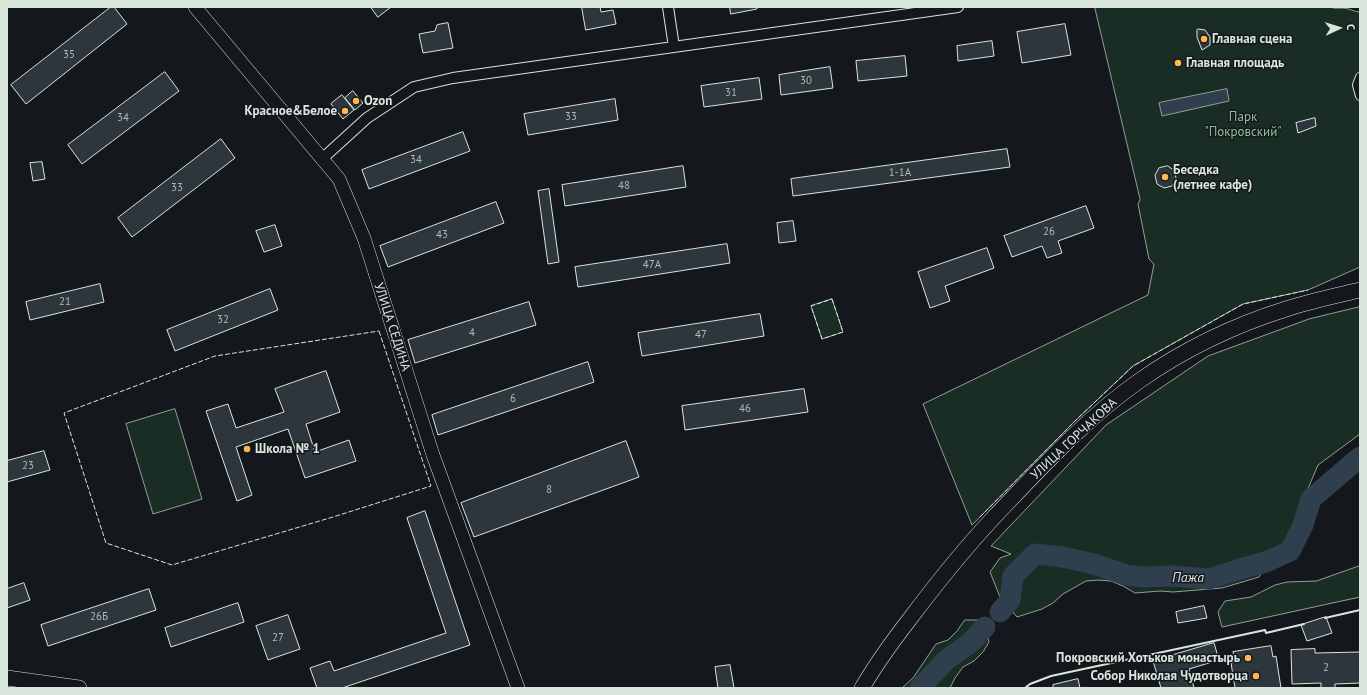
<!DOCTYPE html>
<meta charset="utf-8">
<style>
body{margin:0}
#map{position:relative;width:1367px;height:695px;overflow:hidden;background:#14181c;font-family:"PT Sans",sans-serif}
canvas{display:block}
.frame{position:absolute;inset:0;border:8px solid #d8e6dc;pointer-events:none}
.north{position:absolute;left:1319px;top:8px;width:40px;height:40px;-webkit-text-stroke:3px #14181c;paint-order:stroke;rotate:86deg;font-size:11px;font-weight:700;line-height:16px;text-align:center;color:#d8e6dc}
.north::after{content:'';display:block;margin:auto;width:14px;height:18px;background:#d8e6dc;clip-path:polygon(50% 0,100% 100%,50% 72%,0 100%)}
</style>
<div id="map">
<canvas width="1367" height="695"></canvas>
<div class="frame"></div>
<div class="north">С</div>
</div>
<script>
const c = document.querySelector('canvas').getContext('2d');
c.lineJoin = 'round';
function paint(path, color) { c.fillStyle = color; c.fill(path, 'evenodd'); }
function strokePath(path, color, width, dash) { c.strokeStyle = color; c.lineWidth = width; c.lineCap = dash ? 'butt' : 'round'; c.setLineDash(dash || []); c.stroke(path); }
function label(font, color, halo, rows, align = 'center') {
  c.font = font + ' "PT Sans",sans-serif'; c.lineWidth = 3; c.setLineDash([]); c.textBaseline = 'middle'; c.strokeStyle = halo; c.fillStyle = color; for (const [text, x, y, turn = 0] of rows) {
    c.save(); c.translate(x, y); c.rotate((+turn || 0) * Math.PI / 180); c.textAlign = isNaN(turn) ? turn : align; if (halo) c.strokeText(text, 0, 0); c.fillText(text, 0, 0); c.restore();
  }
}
const green = new Path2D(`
 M1095 7H1330C1336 9 1337 8 1343 8 1349 8 1354 12 1360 12V267L1308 290 1243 304 1133 366 1075 421 972 525 923 404 1148 295 1154 264 1149 259 1138 204 1140 200Z
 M832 299 843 332 822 339 811 306Z
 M1360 307V434L1318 465 1283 547 1261 553 1265 565 1259 577 1222 588 1173 592 1160 591 1135 593 1123 586 1111 581 1098 580 1086 581 1063 594 1053 603 1042 609 1017 617 1000 597 990 572 1000 558 1011 554 991 546 1106 425 1208 356 1309 319Z
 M175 409 202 499 153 514 126 424Z
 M1360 566V597L1222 627 1218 612 1225 601 1251 597 1275 585 1287 582 1316 581Z
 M965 620H978L986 630 989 642 983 652 974 661 963 667 955 678 950 688H902L913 678 936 644 948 640 957 631Z`);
const water = new Path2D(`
 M1227 89 1229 101 1162 116 1159 103Z`);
const river = new Path2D(`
 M1000 612 1010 600 1013 576 1035 554 1063 557 1094 564 1126 575 1142 577 1172 576 1209 579 1240 569 1266 562 1290 551 1303 525 1311 499 1360 457
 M920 688 946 660 970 643 985 627`);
const building = new Path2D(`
 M111 7H114L127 24 26 104 11 85Z
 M371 7H391L378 17Z
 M582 7H600L601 12 613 10 616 24 586 30Z
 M730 7H757V9L731 14Z
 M448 23 453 48 423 53 419 34 435 31 437 25Z
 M1065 24 1071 55 1022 63 1017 32Z
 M1198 29 1205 30 1210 37V45L1202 50 1197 37V30Z
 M992 41 994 56 958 61 957 46Z
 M905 56 907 76 858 81 856 61Z
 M830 67 833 88 781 95 779 75Z
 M165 72 179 91 82 164 68 145Z
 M759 78 762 99 704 107 701 86Z
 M353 91 363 103 355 110 345 98Z
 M342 95 354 110 343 119 331 104Z
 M615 99 618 120 528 135 524 114Z
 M1315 118 1316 126 1298 133 1296 123Z
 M463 132 470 151 369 189 362 170Z
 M221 139 235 158 132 237 118 218Z
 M1007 149 1010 167 793 196 791 179Z
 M42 162 45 179 33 181 30 163Z
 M683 166 686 187 565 206 562 185Z
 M1168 166 1175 171 1176 179 1172 186 1164 188 1157 184 1155 175 1159 168Z
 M549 189 559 262 548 264 538 191Z
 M496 202 504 223 388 267 380 246Z
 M1086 206 1094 228 1058 241 1062 253 1047 258 1042 246 1012 257 1004 236Z
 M793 221 796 241 779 243 777 223Z
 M275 225 282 246 264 252 256 231Z
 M727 244 730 263 578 287 575 267Z
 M987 248 994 268 945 286 950 301 930 308 918 272Z
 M100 284 104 302 30 320 26 302Z
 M270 289 278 310 175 351 167 330Z
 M529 302 536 325 415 363 408 340Z
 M760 314 764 336 642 356 638 333Z
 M588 362 594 382 438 435 432 415Z
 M326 371 340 412 306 424 315 452 349 440 356 461 305 478 288 429 236 447 252 495 237 501 206 411 228 404 236 428 284 412 275 389Z
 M804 389 808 412 685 430 682 406Z
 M626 441 639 477 474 537 461 503Z
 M44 451 50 470 7 482V461Z
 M425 511 470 645 342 688H317L310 668 330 661 334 671 446 633 407 518Z
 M24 583 30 600 7 608V589Z
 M149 589 156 610 48 646 41 625Z
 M238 603 244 622 171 647 165 628Z
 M1204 606 1207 618 1178 623 1176 612Z
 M288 615 300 649 268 660 256 626Z
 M1326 617 1332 633 1307 641 1301 625Z
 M1214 643 1219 660 1189 669 1194 688H1161L1153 661Z
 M1271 646 1273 657 1276 656 1281 688H1235L1231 663 1235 662 1233 652Z
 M1315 649V653L1360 652V683L1335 684V688H1321V683L1292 684 1291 650Z
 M730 665 734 688H718L715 667Z
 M1078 679 1080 688H1053V685Z`);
const pedestrian = new Path2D(`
 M1360 77 1357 85 1360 96`);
const minor = new Path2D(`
 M668 7 674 47
 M322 159 367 118 414 87 453 78 958 7`);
const tertiary = new Path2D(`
 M195 7 339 179 364 238 433 455 518 688`);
const secondary = new Path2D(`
 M7 678 79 688
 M862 688C876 664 892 642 909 620 936 584 964 549 995 516 1040 469 1085 419 1139 381 1183 350 1235 325 1286 309 1311 301 1335 296 1360 290`);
const fence = new Path2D(`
 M7 135V136
 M832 299 843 332 822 339 811 306Z
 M379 331 431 486 333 517 172 565 106 543 64 413 215 356Z
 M980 517 1075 421 1133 366 1243 304 1308 290`);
const wall = new Path2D(`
 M1325 618 1360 610
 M1025 688 1030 684 1051 676 1265 630 1266 633 1304 624`);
const markers = [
 [1204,39,4,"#ffb74d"],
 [1178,63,4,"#ffb74d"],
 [356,101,4,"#ffb74d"],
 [345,111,4,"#ffb74d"],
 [1165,177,4,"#ffb74d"],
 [247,449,4,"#ffb74d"],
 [1248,658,4,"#ffb74d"],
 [1256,676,4,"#ffb74d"]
];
const numberNames = [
 ["35",69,55],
 ["30",806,81],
 ["31",731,93],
 ["33",571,117],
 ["34",123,118],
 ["34",416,160],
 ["1-1А",900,173],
 ["48",624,186],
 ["33",177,188],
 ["26",1049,232],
 ["43",442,235],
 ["47А",652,265],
 ["21",65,302],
 ["32",223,320],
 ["4",472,333],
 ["47",701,335],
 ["6",513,399],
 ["46",745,409],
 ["23",28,466],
 ["8",549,490],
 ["26Б",99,617],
 ["27",278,638],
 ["2",1326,668]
];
const poiNames = [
 ["Главная сцена",1212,39],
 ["Главная площадь",1186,63],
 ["Ozon",364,101],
 ["Красное&Белое",337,111,"right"],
 ["Беседка",1173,170],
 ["(летнее кафе)",1173,185],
 ["Школа № 1",255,449],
 ["Покровский Хотьков монастырь",1240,658,"right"],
 ["Собор Николая Чудотворца",1248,676,"right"]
];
const parkNames = [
 ["Парк",1243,117],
 ["\"Покровский\"",1243,132]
];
const streetNames = [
 ["УЛИЦА СЕДИНА",392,327,72],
 ["УЛИЦА ГОРЧАКОВА",1074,439,-43]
];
const waterNames = [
 ["Пажа",1188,578]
];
paint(green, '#1a2d24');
strokePath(green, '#939e99', 1);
paint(water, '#2f3f4d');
strokePath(water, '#939e99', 1);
strokePath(river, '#2f3f4d', 21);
paint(building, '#2c363c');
strokePath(building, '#d8e6dc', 1);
strokePath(pedestrian, '#d8e6dc', 10);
strokePath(minor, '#d8e6dc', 12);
strokePath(tertiary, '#d8e6dc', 14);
strokePath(secondary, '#d8e6dc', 16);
strokePath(pedestrian, '#14181c', 8);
strokePath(minor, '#14181c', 10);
strokePath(tertiary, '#14181c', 13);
strokePath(secondary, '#14181c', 15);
strokePath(fence, '#d8e6dc', 1, [5, 2]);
strokePath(wall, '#d8e6dc', 2);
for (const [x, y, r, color] of markers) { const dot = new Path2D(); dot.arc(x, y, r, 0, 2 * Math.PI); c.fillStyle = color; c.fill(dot); strokePath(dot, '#14181c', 1.5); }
label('11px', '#adbab4', null, numberNames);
label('bold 13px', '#d8e6dc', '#14181c', poiNames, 'left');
label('13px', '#8ac095', '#14181c', parkNames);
label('13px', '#d8e6dc', '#14181c', streetNames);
label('italic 14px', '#d8e6dc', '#14181c', waterNames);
</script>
